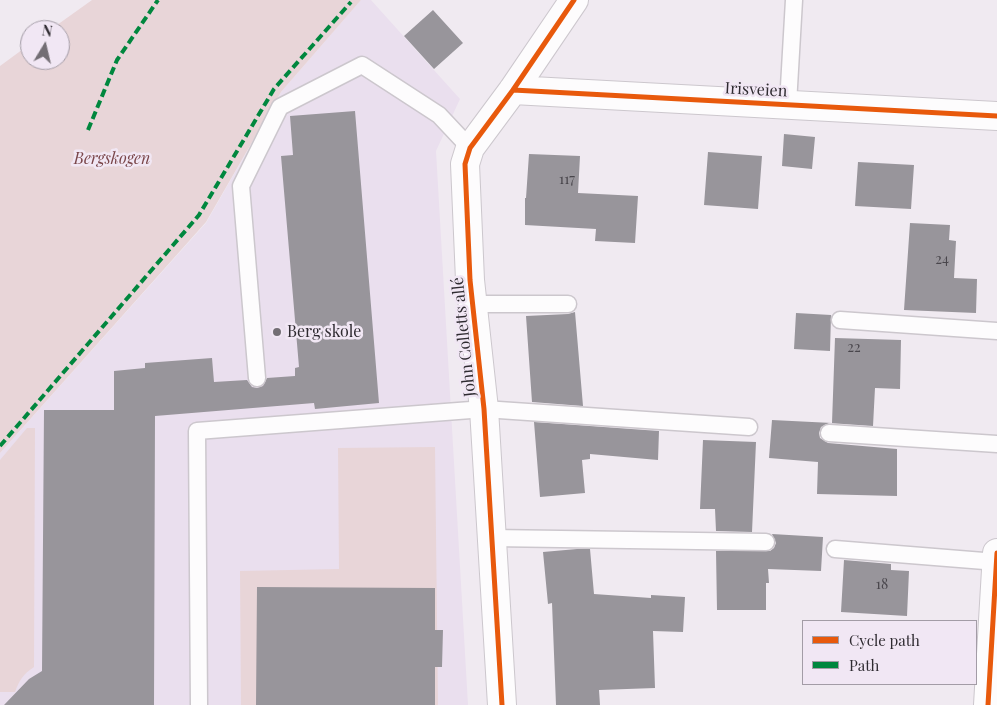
<!DOCTYPE html>
<meta charset="utf-8">
<style>
body{margin:0}
#map{position:relative;width:997px;height:705px;overflow:hidden;background:#f0eaf1;font-family:"Playfair Display",serif}
canvas{display:block}
.legend{position:absolute;left:802px;top:620px;width:175px;height:65px;box-sizing:border-box;background:#f1e7f4;border:1px solid #a39ca6;margin:0;padding:6px 9px;list-style:none;font-size:15px;color:#2f2b31}
.legend li{display:flex;align-items:center;gap:10px;height:25px}
.legend b{width:25px;border:1px solid #a39ca6}
.north{position:absolute;left:20px;top:20px;width:50px;height:50px;box-sizing:border-box;background:#f1e7f4;border:1px solid #a39ca6;border-radius:50%;rotate:9deg;font-size:14px;font-weight:700;line-height:20px;text-align:center;color:#2f2b31}
.north::after{content:'';display:block;margin:auto;width:18px;height:22px;background:#736e74;clip-path:polygon(50% 0,100% 100%,50% 72%,0 100%)}
</style>
<div id="map">
<canvas width="997" height="705"></canvas>
<ul class="legend">
<li><b style="height:6px;background:#e8590c"></b>Cycle path</li>
<li><b style="height:6px;background:#00873e"></b>Path</li>
</ul>
<div class="north">N</div>
</div>
<script>
const c = document.querySelector('canvas').getContext('2d');
c.lineJoin = 'round';
function paint(path, color) { c.fillStyle = color; c.fill(path, 'evenodd'); }
function strokePath(path, color, width, dash) { c.strokeStyle = color; c.lineWidth = width; c.lineCap = dash ? 'butt' : 'round'; c.setLineDash(dash || []); c.stroke(path); }
function label(font, color, halo, rows, align = 'center') {
  c.font = font + ' "Playfair Display",serif'; c.lineWidth = 5; c.setLineDash([]); c.textBaseline = 'middle'; c.strokeStyle = halo; c.fillStyle = color; for (const [text, x, y, turn = 0] of rows) {
    c.save(); c.translate(x, y); c.rotate((+turn || 0) * Math.PI / 180); c.textAlign = isNaN(turn) ? turn : align; if (halo) c.strokeText(text, 0, 0); c.fillText(text, 0, 0); c.restore();
  }
}
const built = new Path2D(`
 M361 0H371L460 99 436 151 468 705H0V453L206 223 281 92Z`);
const green = new Path2D(`
 M92 0H361L281 92 206 222 0 453V66L30 44V60H60V30H50Z
 M27 428H35L34 667C23 674 19 681 15 692H0V460Z
 M435 447 438 705H241L240 571 339 569 338 448Z`);
const building = new Path2D(`
 M433 10 463 43 434 69 404 36Z
 M355 111 379 403 315 409 314 403 155 416 154 705H4L29 679 42 671 44 410H114V371L145 368V363L212 358 214 382 247 380 252 387 257 388 263 386 267 378 295 376V368L299 367 281 156 293 155 290 116Z
 M784 134 815 137 812 169 782 166Z
 M708 152 762 156 758 209 704 205Z
 M529 154 580 156 578 193 638 196 635 243 595 241 596 229 525 225V198H526Z
 M858 162 914 165 911 209 855 206Z
 M910 223 950 225 949 240 956 241 954 278 977 279 976 313 904 310Z
 M575 312 583 406 532 402 526 316 568 314Z
 M796 313 831 315 830 351 794 349Z
 M835 338 901 340 900 389 875 388 873 426 829 423 821 427 819 433 820 438 828 443 897 449V496L817 494 818 462 769 458 772 420 832 423Z
 M534 422 659 431 658 460 590 454V459L582 460 585 493 540 497Z
 M703 440 756 442 752 532 716 531 715 509H700Z
 M772 534 823 537 821 571 768 569 769 583H766V610H717L716 551H770L774 548 776 543Z
 M577 549H590L594 594 651 598V595L685 597 683 632 653 631 655 688 599 690 600 705H556L552 603 548 604 543 552Z
 M844 560 891 564V570L909 571 907 616 841 612Z
 M257 587 435 588V630H443L442 667H435V705H256Z`);
const lane = new Path2D(`
 M788 104 794 0
 M473 304H568
 M840 320 997 331
 M257 378 241 186 280 107 362 65 439 115 470 148
 M829 433 997 444
 M492 538 766 542
 M835 549 997 562
 M199 705 197 431 484 409 749 427`);
const street = new Path2D(`
 M513 90 997 116
 M502 705 484 409 470 280 465 164 470 148 513 90 574 0
 M988 705 997 553`);
const quiet = new Path2D(`
 M88 130 117 60 158 0
 M0 446 199 215 274 89 351 2`);
const cycleway = new Path2D(`
 M513 90 997 116
 M502 705 484 409 470 280 465 164 470 148 513 90 574 0
 M988 705 997 553`);
const markers = [
 [277,332,5,"#736e74"]
];
const numberNames = [
 ["117",567,180],
 ["24",942,260],
 ["22",854,348],
 ["18",882,585]
];
const streetNames = [
 ["Irisveien",756,90,3],
 ["John Colletts allé",464,337,-96]
];
const parkNames = [
 ["Bergskogen",112,159]
];
const poiNames = [
 ["Berg skole",287,332]
];
paint(built, '#eadfee');
paint(green, '#e8d5d8');
paint(building, '#98959b');
strokePath(lane, '#ccc7cd', 19);
strokePath(street, '#ccc7cd', 30);
strokePath(lane, '#fdfcfd', 16);
strokePath(street, '#fdfcfd', 28);
strokePath(quiet, '#00873e', 4, [8, 4]);
strokePath(cycleway, '#e8590c', 5);
for (const [x, y, r, color] of markers) { const dot = new Path2D(); dot.arc(x, y, r, 0, 2 * Math.PI); c.fillStyle = color; c.fill(dot); strokePath(dot, '#f1e7f4', 2); }
label('14px', '#49464c', null, numberNames);
label('16px', '#2f2b31', '#f1e7f4', streetNames);
label('italic 16px', '#7a464a', '#f1e7f4', parkNames);
label('16px', '#2f2b31', '#f1e7f4', poiNames, 'left');
</script>
